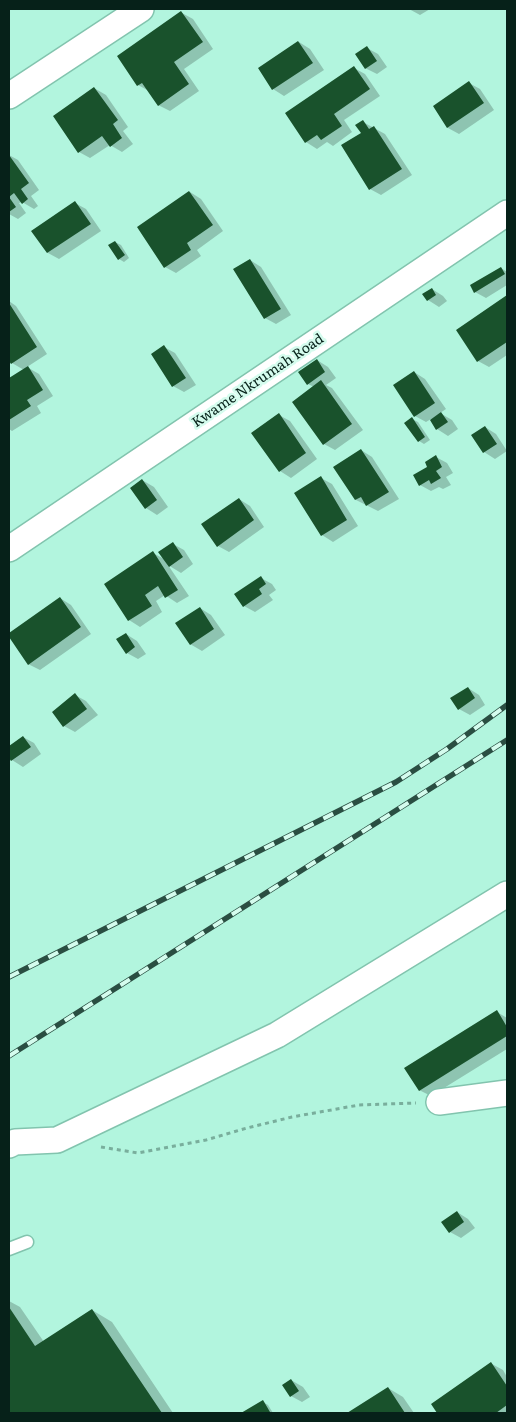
<!DOCTYPE html>
<style>
body{margin:0}
#map{position:relative;width:516px;height:1422px;overflow:hidden;background:#b2f5de;font-family:Literata,serif}
canvas{display:block}
.frame{position:absolute;inset:0;border:10px solid #062119;pointer-events:none}
</style>
<div id="map">
<canvas width="516" height="1422"></canvas>
<div class="frame"></div>
</div>
<script>
const c = document.querySelector('canvas').getContext('2d');
c.lineJoin = 'round';
function paint(path, color) { c.fillStyle = color; c.fill(path, 'evenodd'); }
function strokePath(path, color, width, dash) { c.strokeStyle = color; c.lineWidth = width; c.lineCap = dash ? 'butt' : 'round'; c.setLineDash(dash || []); c.stroke(path); }
function label(font, color, halo, rows, align = 'center') {
  c.font = font + ' Literata,serif'; c.lineWidth = 5; c.setLineDash([]); c.textBaseline = 'middle'; c.strokeStyle = halo; c.fillStyle = color; for (const [text, x, y, turn = 0] of rows) {
    c.save(); c.translate(x, y); c.rotate((+turn || 0) * Math.PI / 180); c.textAlign = isNaN(turn) ? turn : align; if (halo) c.strokeText(text, 0, 0); c.fillText(text, 0, 0); c.restore();
  }
}
const shadow = new Path2D(`
 M409 9H430L420 15Z
 M182 13 193 19 213 49 184 69 199 91 170 111 158 105 149 91 138 85Z
 M299 42 310 49 324 70 284 96 273 89Z
 M367 48 378 54 387 67 377 74 365 68Z
 M354 68 365 74 380 96 344 120 352 132 333 146 327 142 317 149 306 142Z
 M469 83 480 89 494 110 459 134 448 128 434 107Z
 M94 88 106 95 128 127 123 131 133 144 122 152 110 145 90 158 79 152Z
 M363 122 385 134 412 175 381 195 370 189 363 133Z
 M9 155 18 160 39 190 31 196 38 206 34 209 22 202 19 203 26 213 18 219 9 214Z
 M190 192 201 199 223 231 197 250 201 256 176 273 165 267Z
 M75 203 86 209 101 231 59 259 48 253 33 231Z
 M115 242 121 245 129 258 124 262 119 259Z
 M250 260 261 267 291 315 276 324 265 318Z
 M501 268 507 272V285L486 298 475 292Z
 M432 289 443 296 447 301 439 307 428 300Z
 M507 297V355L489 367 478 361 457 330Z
 M9 301 16 306 47 354 27 367 39 374 53 396 37 406 41 413 12 431 9 429V380L24 370 12 363 9 359Z
 M164 347 175 353 196 385 184 392 173 386Z
 M317 360 328 367 336 378 326 385 332 388 363 430 335 450 324 444 314 387 308 384Z
 M414 372 425 379 446 409 440 413 452 420 458 429 448 436 437 429 431 419 426 422 415 416Z
 M279 415 290 421 317 459 291 478 280 471Z
 M412 419 418 422 430 440 424 444 419 441Z
 M485 427 496 434 507 451 495 459 484 452 473 435Z
 M361 450 372 457 399 499 378 511 356 500 335 467Z
 M436 457 447 463 453 473 446 477 451 485 443 489 439 487 431 491 420 485Z
 M321 478 332 484 358 526 333 542 322 535Z
 M142 480 154 487 168 507 157 515 146 508Z
 M239 499 250 506 264 527 229 552 218 546Z
 M173 544 184 550 193 564 181 573 168 565 189 596 177 603 165 595 156 601 162 612 140 627 129 620 153 553 166 560Z
 M261 578 272 584 276 590 269 595 273 600 255 612 244 606Z
 M60 598 71 605 91 634 40 670 28 664 9 634Z
 M200 608 211 615 225 635 202 651 190 644Z
 M126 634 137 641 146 654 138 659 127 653Z
 M468 688 479 695 485 705 470 715 459 709Z
 M75 695 86 701 98 715 75 732 64 726 53 712Z
 M23 737 34 743 41 754 23 767 12 760 9 756V747Z
 M497 1012 507 1018V1049L431 1096 419 1090Z
 M457 1212 468 1219 475 1228 461 1238 450 1232Z
 M9 1301 20 1307 44 1342 92 1310 112 1322 173 1413H9Z
 M492 1364 503 1370 507 1377V1413H439L432 1404Z
 M291 1380 303 1387 310 1397 302 1402 291 1396Z
 M388 1388 403 1397 414 1413H349Z
 M263 1402 268 1405 273 1413H243Z`);
const building = new Path2D(`
 M181 11 203 42 174 62 189 84 158 106 142 83 137 86 117 56Z
 M298 41 313 63 272 90 258 68Z
 M367 46 377 61 365 69 355 54Z
 M354 66 370 89 334 114 342 126 321 140 317 135 305 143 285 113Z
 M469 81 484 103 447 128 433 106Z
 M94 87 118 120 113 124 122 138 110 147 102 136 78 153 53 116Z
 M363 120 369 129 374 126 402 169 369 190 341 145 361 133 355 125Z
 M9 155 29 183 21 189 28 199 22 204 14 193 9 197 16 207 9 212Z
 M189 191 213 225 187 243 191 250 164 268 137 227Z
 M75 201 91 224 47 253 31 231Z
 M115 241 125 255 118 260 108 245Z
 M250 259 281 309 264 319 233 269Z
 M501 267 505 274 474 293 470 285Z
 M432 288 436 295 427 301 422 294Z
 M507 295V342L477 362 456 330Z
 M9 303 37 347 11 364 9 361Z
 M164 345 186 378 172 387 151 354Z
 M317 359 325 372 307 385 298 372Z
 M28 366 43 390 27 400 31 406 9 420V378Z
 M414 371 435 403 414 417 393 385Z
 M321 380 352 424 323 445 292 402Z
 M441 412 448 422 436 430 430 420Z
 M279 413 306 453 279 472 251 433Z
 M412 417 425 437 418 442 404 423Z
 M485 426 497 444 483 453 471 435Z
 M361 449 389 492 366 506 361 497 355 500 333 467Z
 M436 455 442 467 436 471 441 478 431 484 429 480 419 486 413 475 427 467 425 462Z
 M321 476 347 520 321 536 294 493Z
 M142 479 157 500 145 509 130 488Z
 M239 498 254 520 217 547 201 524Z
 M173 542 183 557 169 567 158 552Z
 M153 551 178 590 165 598 158 586 145 595 152 606 128 621 104 584Z
 M261 576 266 584 259 589 262 594 243 607 234 594Z
 M60 597 81 627 28 665 9 637V633Z
 M200 607 214 629 190 645 175 623Z
 M126 633 135 647 126 654 116 639Z
 M468 687 475 698 458 710 450 698Z
 M75 693 87 709 63 727 52 712Z
 M23 736 31 747 11 761 9 758V746Z
 M497 1010 507 1027V1036L419 1091 404 1068Z
 M457 1211 464 1222 449 1233 441 1222Z
 M9 1307 35 1346 92 1309 162 1413H9Z
 M491 1362 507 1386V1405L496 1413H437L431 1404Z
 M291 1379 299 1391 290 1397 282 1385Z
 M388 1387 405 1413H347Z
 M263 1400 270 1412 241 1413Z`);
const path = new Path2D(`
 M101 1147 138 1153 206 1140 247 1128 292 1117 359 1105 416 1103`);
const service = new Path2D(`
 M9 1249 27 1242`);
const minor = new Path2D(`
 M9 96 141 9
 M9 549 507 213
 M439 1102 507 1093
 M9 1145 15 1142 57 1140 277 1035 507 894`);
const rail = new Path2D(`
 M9 977 396 782 447 749 507 705
 M9 1056 507 740`);
const streetNames = [
 ["Kwame Nkrumah Road",258,381,-34]
];
paint(shadow, '#0003');
paint(building, '#19522c');
strokePath(service, '#82c4ae', 15);
strokePath(minor, '#82c4ae', 28);
strokePath(path, '#79ae9c', 3, [4, 4]);
strokePath(service, '#fff', 12);
strokePath(minor, '#fff', 25);
strokePath(rail, '#2a4e42', 5.5);
strokePath(rail, '#d5fcee', 4, [11]);
label('14px', '#062119', '#d5fcee', streetNames);
</script>
